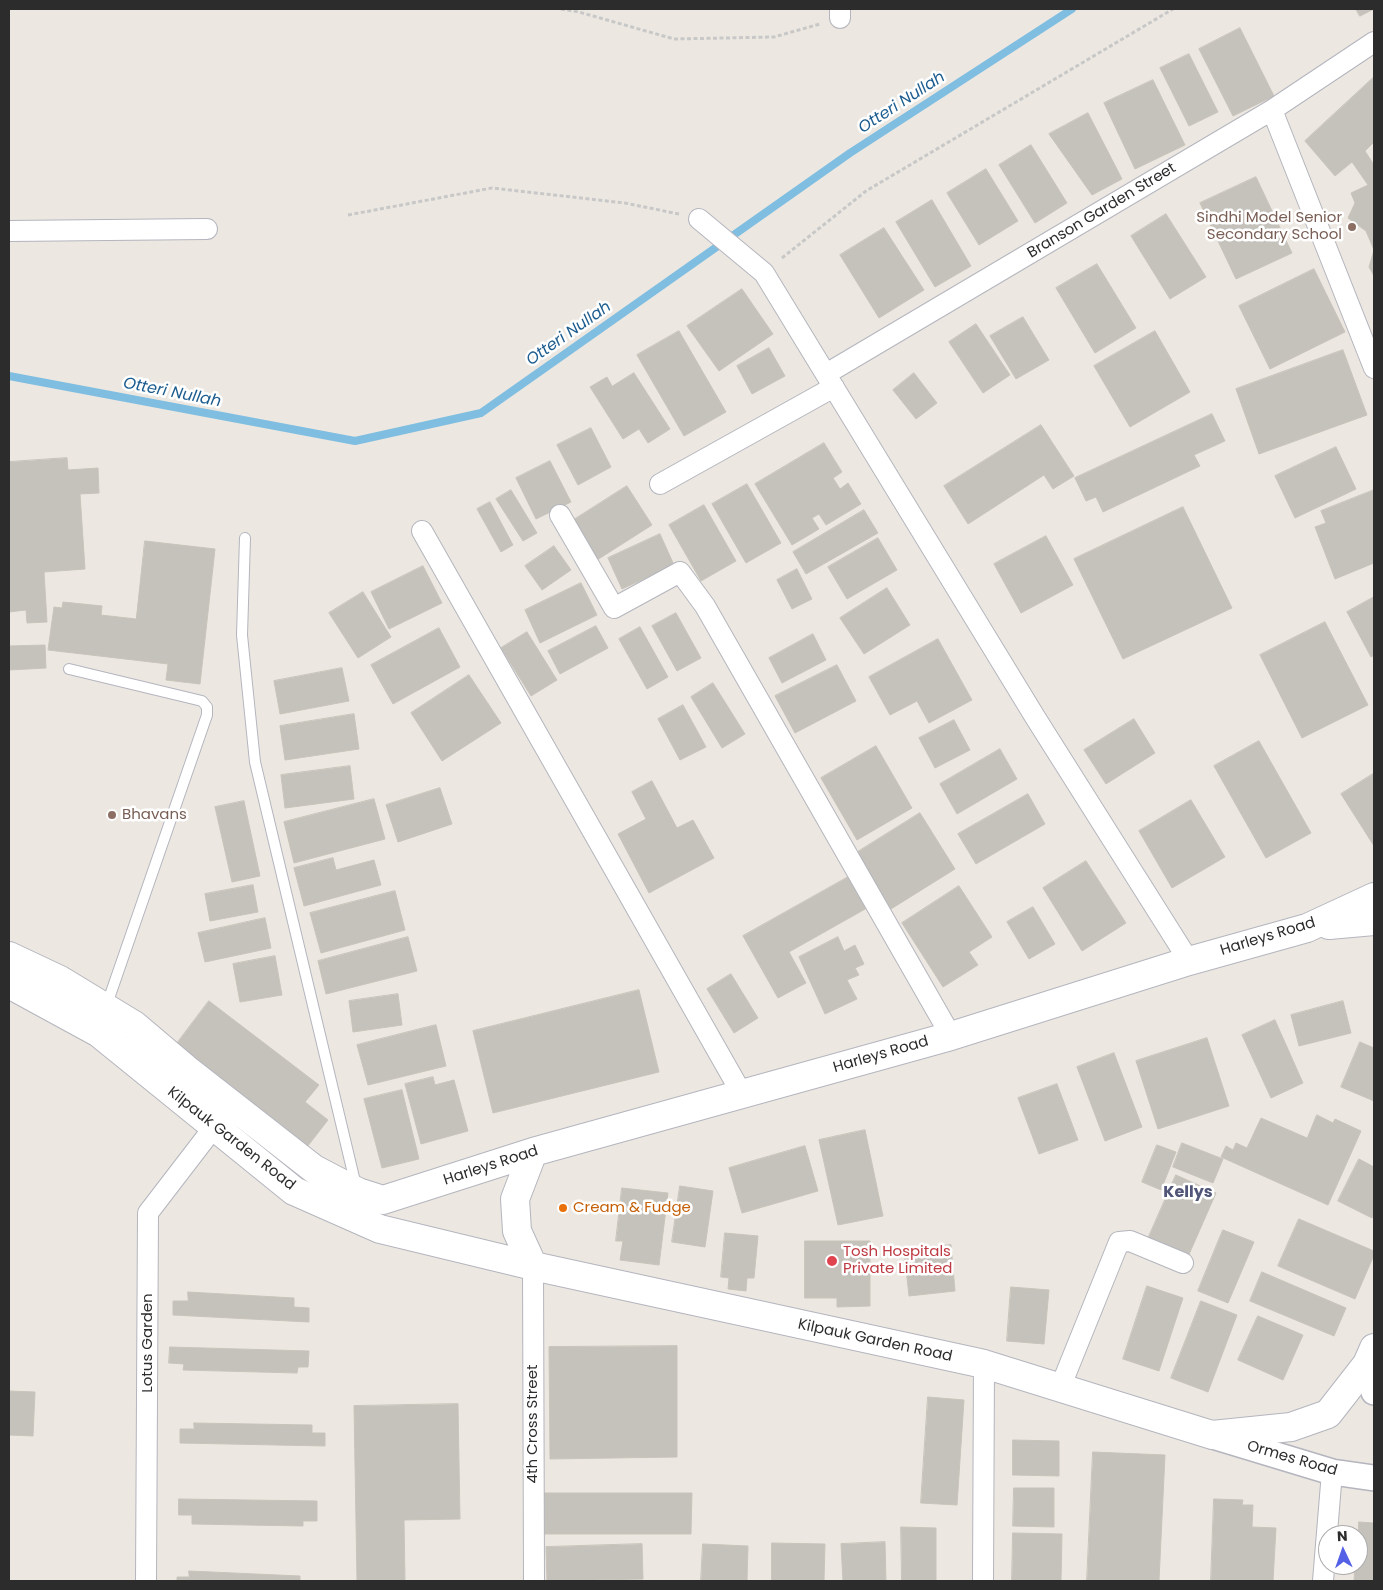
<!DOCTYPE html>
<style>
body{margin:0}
#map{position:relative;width:1383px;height:1590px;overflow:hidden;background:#ece8e1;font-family:Poppins,sans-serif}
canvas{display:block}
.frame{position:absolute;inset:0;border:10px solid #2c2c2c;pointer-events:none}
.north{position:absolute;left:1318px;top:1525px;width:50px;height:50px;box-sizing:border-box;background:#fff;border:1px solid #ababab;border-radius:50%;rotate:357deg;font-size:14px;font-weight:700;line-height:20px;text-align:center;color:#2c2c2c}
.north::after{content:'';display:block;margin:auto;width:18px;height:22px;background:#5461e6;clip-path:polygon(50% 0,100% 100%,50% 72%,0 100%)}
</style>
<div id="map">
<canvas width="1383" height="1590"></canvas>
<div class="frame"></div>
<div class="north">N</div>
</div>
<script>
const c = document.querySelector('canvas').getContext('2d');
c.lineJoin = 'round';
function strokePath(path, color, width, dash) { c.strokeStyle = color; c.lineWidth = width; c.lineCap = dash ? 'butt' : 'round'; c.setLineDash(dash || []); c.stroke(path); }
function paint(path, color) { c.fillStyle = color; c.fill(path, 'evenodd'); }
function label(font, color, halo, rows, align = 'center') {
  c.font = font + ' Poppins,sans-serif'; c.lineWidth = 5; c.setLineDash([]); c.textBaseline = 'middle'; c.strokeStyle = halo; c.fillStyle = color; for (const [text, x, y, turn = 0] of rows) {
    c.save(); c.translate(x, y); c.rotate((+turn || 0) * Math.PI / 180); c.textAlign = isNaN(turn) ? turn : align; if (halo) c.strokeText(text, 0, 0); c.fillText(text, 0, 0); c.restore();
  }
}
const stream = new Path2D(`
 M9 376 355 441 481 413 850 153 1072 9`);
const building = new Path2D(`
 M1356 9H1374L1360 16Z
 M1240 28 1274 96 1233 116 1199 49Z
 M1189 54 1218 112 1189 126 1160 68Z
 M1374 77V142L1365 151 1374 165V276L1369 267 1374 250 1366 231 1348 218 1355 203 1351 193 1368 185 1352 162 1335 176 1305 141Z
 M1153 80 1185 145 1135 169 1104 103Z
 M1088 113 1122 179 1092 195 1049 134Z
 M1031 145 1067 203 1035 223 999 165Z
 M986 169 1018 221 979 245 947 193Z
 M1256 177 1292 253 1236 279 1200 203Z
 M932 200 971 266 935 287 896 222Z
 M1166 214 1206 277 1170 299 1131 236Z
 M884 228 924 290 879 318 840 255Z
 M1097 264 1136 328 1095 353 1056 288Z
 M1314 269 1345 332 1270 369 1239 306Z
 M742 289 773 334 719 371 687 326Z
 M1023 317 1049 360 1016 379 990 336Z
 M976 324 1010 375 983 393 949 342Z
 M679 331 726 412 684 436 637 355Z
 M1155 331 1190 392 1130 427 1094 366Z
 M769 348 785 376 752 394 737 366Z
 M1343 350 1367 415 1259 454 1236 389Z
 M634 373 670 429 648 443 639 429 623 439 590 387 607 377 612 386Z
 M914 373 937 403 916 419 893 390Z
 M1212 414 1225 441 1194 455 1200 466 1103 512 1096 497 1086 501 1075 478Z
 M1041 425 1074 476 1053 489 1044 475 968 524 944 486Z
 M591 428 611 467 578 485 557 445Z
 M824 443 842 472 833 478 840 489 848 483 861 504 826 525 819 514 812 518 819 529 792 545 755 484Z
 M1336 447 1356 489 1295 518 1275 476Z
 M67 458 68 470 98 468 99 493 80 494 85 569 44 572 47 622 27 623 26 610 9 612V462Z
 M550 461 571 502 536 519 516 478Z
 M747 484 781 543 746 563 712 504Z
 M627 486 652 525 597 560 572 521Z
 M511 490 537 533 523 541 496 499Z
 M1374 490V563L1335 579 1315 527 1326 523 1321 511Z
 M490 502 513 545 501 552 477 509Z
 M704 505 736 561 701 581 669 525Z
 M1183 507 1232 608 1123 659 1074 559Z
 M864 510 878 533 806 574 793 552Z
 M660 534 674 565 622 589 608 558Z
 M1046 536 1073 585 1021 613 994 564Z
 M878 538 897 570 847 599 828 567Z
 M145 541 215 549 200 684 166 680 168 664 48 650 54 607 62 608 63 602 102 606 101 615 136 619Z
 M554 546 571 570 542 590 525 566Z
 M423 566 442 603 389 629 371 592Z
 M797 569 812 599 792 609 777 580Z
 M581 583 597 615 540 643 525 610Z
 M887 588 910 625 864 654 840 618Z
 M363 592 391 637 358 658 329 613Z
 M1374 597V655L1371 657 1347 612Z
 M676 613 701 658 677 671 652 626Z
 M1325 622 1368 705 1302 738 1260 655Z
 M596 626 608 648 560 674 548 651Z
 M640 627 668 677 647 689 619 639Z
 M439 628 460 667 393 704 371 665Z
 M9 629V646L45 645 46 668 9 670Z
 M527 632 557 680 531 696 501 648Z
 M813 634 826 660 782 683 769 658Z
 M938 639 972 700 929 723 917 701 890 715 869 677Z
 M837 665 856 701 795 733 775 696Z
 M342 668 349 701 280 714 274 681Z
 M469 675 501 723 442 761 411 713Z
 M713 683 745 734 722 748 691 697Z
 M683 705 706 747 680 760 658 719Z
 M354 714 359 749 285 760 280 726Z
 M1134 719 1155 753 1106 784 1084 750Z
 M954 720 970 750 935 768 919 738Z
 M1259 741 1311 833 1266 858 1214 766Z
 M876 746 912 808 857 840 821 778Z
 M1000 749 1017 779 957 814 940 784Z
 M350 766 354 799 285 808 281 775Z
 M1373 774 1374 776V846L1341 794Z
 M652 781 677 828 693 820 714 858 649 893 618 834 646 819 632 792Z
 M440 788 452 824 398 842 386 805Z
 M1028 794 1045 824 976 864 958 834Z
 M374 799 385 839 294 863 284 822Z
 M1191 800 1225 857 1172 888 1139 831Z
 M244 801 260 876 232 882 215 807Z
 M920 813 955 869 891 909 856 853Z
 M333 858 336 870 374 860 381 885 304 906 294 868Z
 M1086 861 1126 923 1082 951 1043 888Z
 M850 876 867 908 789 952 806 983 778 998 743 936Z
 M253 885 258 912 210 921 205 894Z
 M959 886 992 937 969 952 978 965 943 987 902 923Z
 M395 891 405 930 321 953 310 913Z
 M1033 907 1055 944 1029 959 1007 922Z
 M265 918 271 948 205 962 198 933Z
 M408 937 417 971 326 994 318 961Z
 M838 937 844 951 855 945 864 964 855 968 859 975 847 980 857 999 825 1014 799 957Z
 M275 956 282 995 240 1002 233 964Z
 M731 974 758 1018 734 1033 707 989Z
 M639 990 659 1072 493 1113 473 1031Z
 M398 994 402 1025 353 1032 349 1001Z
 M209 1001 319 1085 305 1102 328 1120 307 1147 175 1046Z
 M1343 1001 1351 1033 1299 1046 1291 1015Z
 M1275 1020 1303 1083 1271 1098 1242 1035Z
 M436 1025 446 1066 368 1085 357 1045Z
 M1207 1038 1229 1106 1158 1129 1136 1061Z
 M1360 1042 1374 1048V1101L1341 1087Z
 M1114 1053 1142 1127 1105 1141 1077 1067Z
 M433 1077 435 1085 454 1080 468 1131 421 1144 405 1084Z
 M1057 1084 1078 1140 1039 1154 1018 1098Z
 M402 1090 419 1159 382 1168 364 1099Z
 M1317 1115 1333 1123 1335 1119 1361 1131 1328 1205 1221 1157 1226 1146 1233 1150 1236 1143 1247 1148 1261 1118 1307 1138Z
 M865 1130 883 1216 838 1225 819 1140Z
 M1182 1143 1223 1159 1213 1183 1173 1167Z
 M1157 1145 1176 1152 1161 1190 1142 1182Z
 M805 1146 818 1191 742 1213 729 1168Z
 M1359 1159 1374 1167V1213L1372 1218 1338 1201Z
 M1176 1175 1216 1193 1187 1259 1147 1241Z
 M680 1186 713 1191 705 1247 672 1242Z
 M622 1188 668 1193 659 1265 620 1260 623 1241H616Z
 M1299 1219 1374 1251V1255L1355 1299 1278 1266Z
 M1223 1230 1254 1242 1228 1303 1198 1291Z
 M725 1233 758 1236 754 1278H747L746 1291 728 1289 729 1278 721 1277Z
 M805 1241H870V1306L837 1307V1298H805Z
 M951 1245 955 1291 909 1296 904 1250Z
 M1262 1272 1346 1308 1334 1336 1250 1301Z
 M1147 1286 1183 1298 1159 1371 1123 1359Z
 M1011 1287 1049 1290 1044 1344 1007 1341Z
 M188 1292 294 1298V1307L309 1308V1322L173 1315V1301H188Z
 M1201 1301 1237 1315 1208 1392 1171 1378Z
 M1258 1316 1303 1335 1283 1380 1238 1360Z
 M677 1346V1457L550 1459 549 1347Z
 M170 1347 309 1351 308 1367H298L297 1373 183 1370 184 1364 169 1363Z
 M9 1391 35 1392 33 1436 9 1435Z
 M928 1397 964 1400 957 1505 921 1503Z
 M458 1404 460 1519 404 1520 405 1581H357L354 1406Z
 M194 1423 312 1425V1433H325V1446L180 1443V1429H194Z
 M1013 1440 1059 1441V1476L1013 1475Z
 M1093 1452 1165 1455 1159 1581H1087Z
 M1014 1488H1054V1527L1013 1526Z
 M544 1493H692L691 1534H545Z
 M179 1499 317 1501V1521H303V1526L192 1524V1515H179Z
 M1214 1499 1243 1500 1242 1505H1253L1252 1527 1276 1528 1273 1581H1211Z
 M1359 1522 1374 1523V1581H1354L1355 1565H1358Z
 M901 1527 936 1528V1581H902Z
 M1013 1533 1062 1534 1061 1581 1012 1580Z
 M885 1542 886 1581H843L841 1544Z
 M772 1543 825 1544 824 1581H772Z
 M642 1544 643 1579 547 1581 546 1547Z
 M703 1544 748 1546 747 1581H701Z
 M189 1571 300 1576V1581H177V1577H189Z`);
const path = new Path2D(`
 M561 9 579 12 674 39 774 37 820 24
 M348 215 492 188 625 203 679 214
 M782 258 866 191 1173 9`);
const service = new Path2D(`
 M245 538 242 635 255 762 356 1186
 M69 669 202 701 207 707V715L106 1007`);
const minor = new Path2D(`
 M840 9V18
 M1272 110 1374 368
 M699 219 764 273 1035 717 1189 961
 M9 231 207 229
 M826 374 1272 110 1374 42
 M660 484 834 387
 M560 515 614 608 680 572 705 606 951 1036
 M422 531 742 1094
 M533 1266 534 1581
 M1060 1388 1119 1242 1130 1241 1183 1263
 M146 1581 148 1213 214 1127
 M983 1581 984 1364
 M1323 1581 1332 1472`);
const tertiary = new Path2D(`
 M1367 1364 1374 1392
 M1213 1436 1332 1472 1374 1478`);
const secondary = new Path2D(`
 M1329 925 1374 921
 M9 956 60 980 134 1025 186 1069 314 1169 358 1192 383 1200 533 1152 951 1036 1189 961 1307 928 1374 897
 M9 984 99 1033 294 1191 380 1229 533 1266 984 1364 1212 1435 1291 1427 1328 1414 1367 1364 1374 1348
 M533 1266 517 1231 515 1199 533 1152`);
const markers = [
 [1352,227,5,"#8d6e63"],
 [112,815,5,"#8d6e63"],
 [563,1208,5,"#e8710a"],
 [832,1261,6,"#e0444e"]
];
const streetNames = [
 ["Branson Garden Street",1102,211,-31],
 ["Harleys Road",1268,937,-17],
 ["Harleys Road",881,1055,-16],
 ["Kilpauk Garden Road",231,1139,38],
 ["Harleys Road",491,1166,-18],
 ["Kilpauk Garden Road",875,1341,12],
 ["Lotus Garden",148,1343,-90],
 ["4th Cross Street",533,1424,-90],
 ["Ormes Road",1292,1459,16]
];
const educationNames = [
 ["Sindhi Model Senior",1342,218],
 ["Secondary School",1342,235],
 ["Bhavans",122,815,"left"]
];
const foodNames = [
 ["Cream & Fudge",573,1208]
];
const healthNames = [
 ["Tosh Hospitals",843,1252],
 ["Private Limited",843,1269]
];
const waterNames = [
 ["Otteri Nullah",902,103,-33],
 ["Otteri Nullah",569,334,-35],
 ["Otteri Nullah",172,393,11]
];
const neighbourhoodNames = [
 ["Kellys",1188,1193]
];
strokePath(stream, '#80bee1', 8);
paint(building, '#c5c2bc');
strokePath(building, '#c8c4ba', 1);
strokePath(service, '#b4b5be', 12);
strokePath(minor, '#b4b5be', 22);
strokePath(tertiary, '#b4b5be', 28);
strokePath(secondary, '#b4b5be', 30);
strokePath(path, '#c8c8c8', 3, [4, 2.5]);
strokePath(service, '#fff', 10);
strokePath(minor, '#fff', 20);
strokePath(tertiary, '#fff', 25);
strokePath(secondary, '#fff', 28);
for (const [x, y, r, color] of markers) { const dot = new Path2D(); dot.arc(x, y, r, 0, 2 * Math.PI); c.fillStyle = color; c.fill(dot); strokePath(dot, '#fff', 2); }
label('15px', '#2c2c2c', '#fff', streetNames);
label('15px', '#785e54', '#fff', educationNames, 'right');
label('15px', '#c56008', '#fff', foodNames, 'left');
label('15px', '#be3a42', '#fff', healthNames, 'left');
label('italic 16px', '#1d5d8f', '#fff', waterNames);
label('bold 16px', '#515578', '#fff', neighbourhoodNames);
</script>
